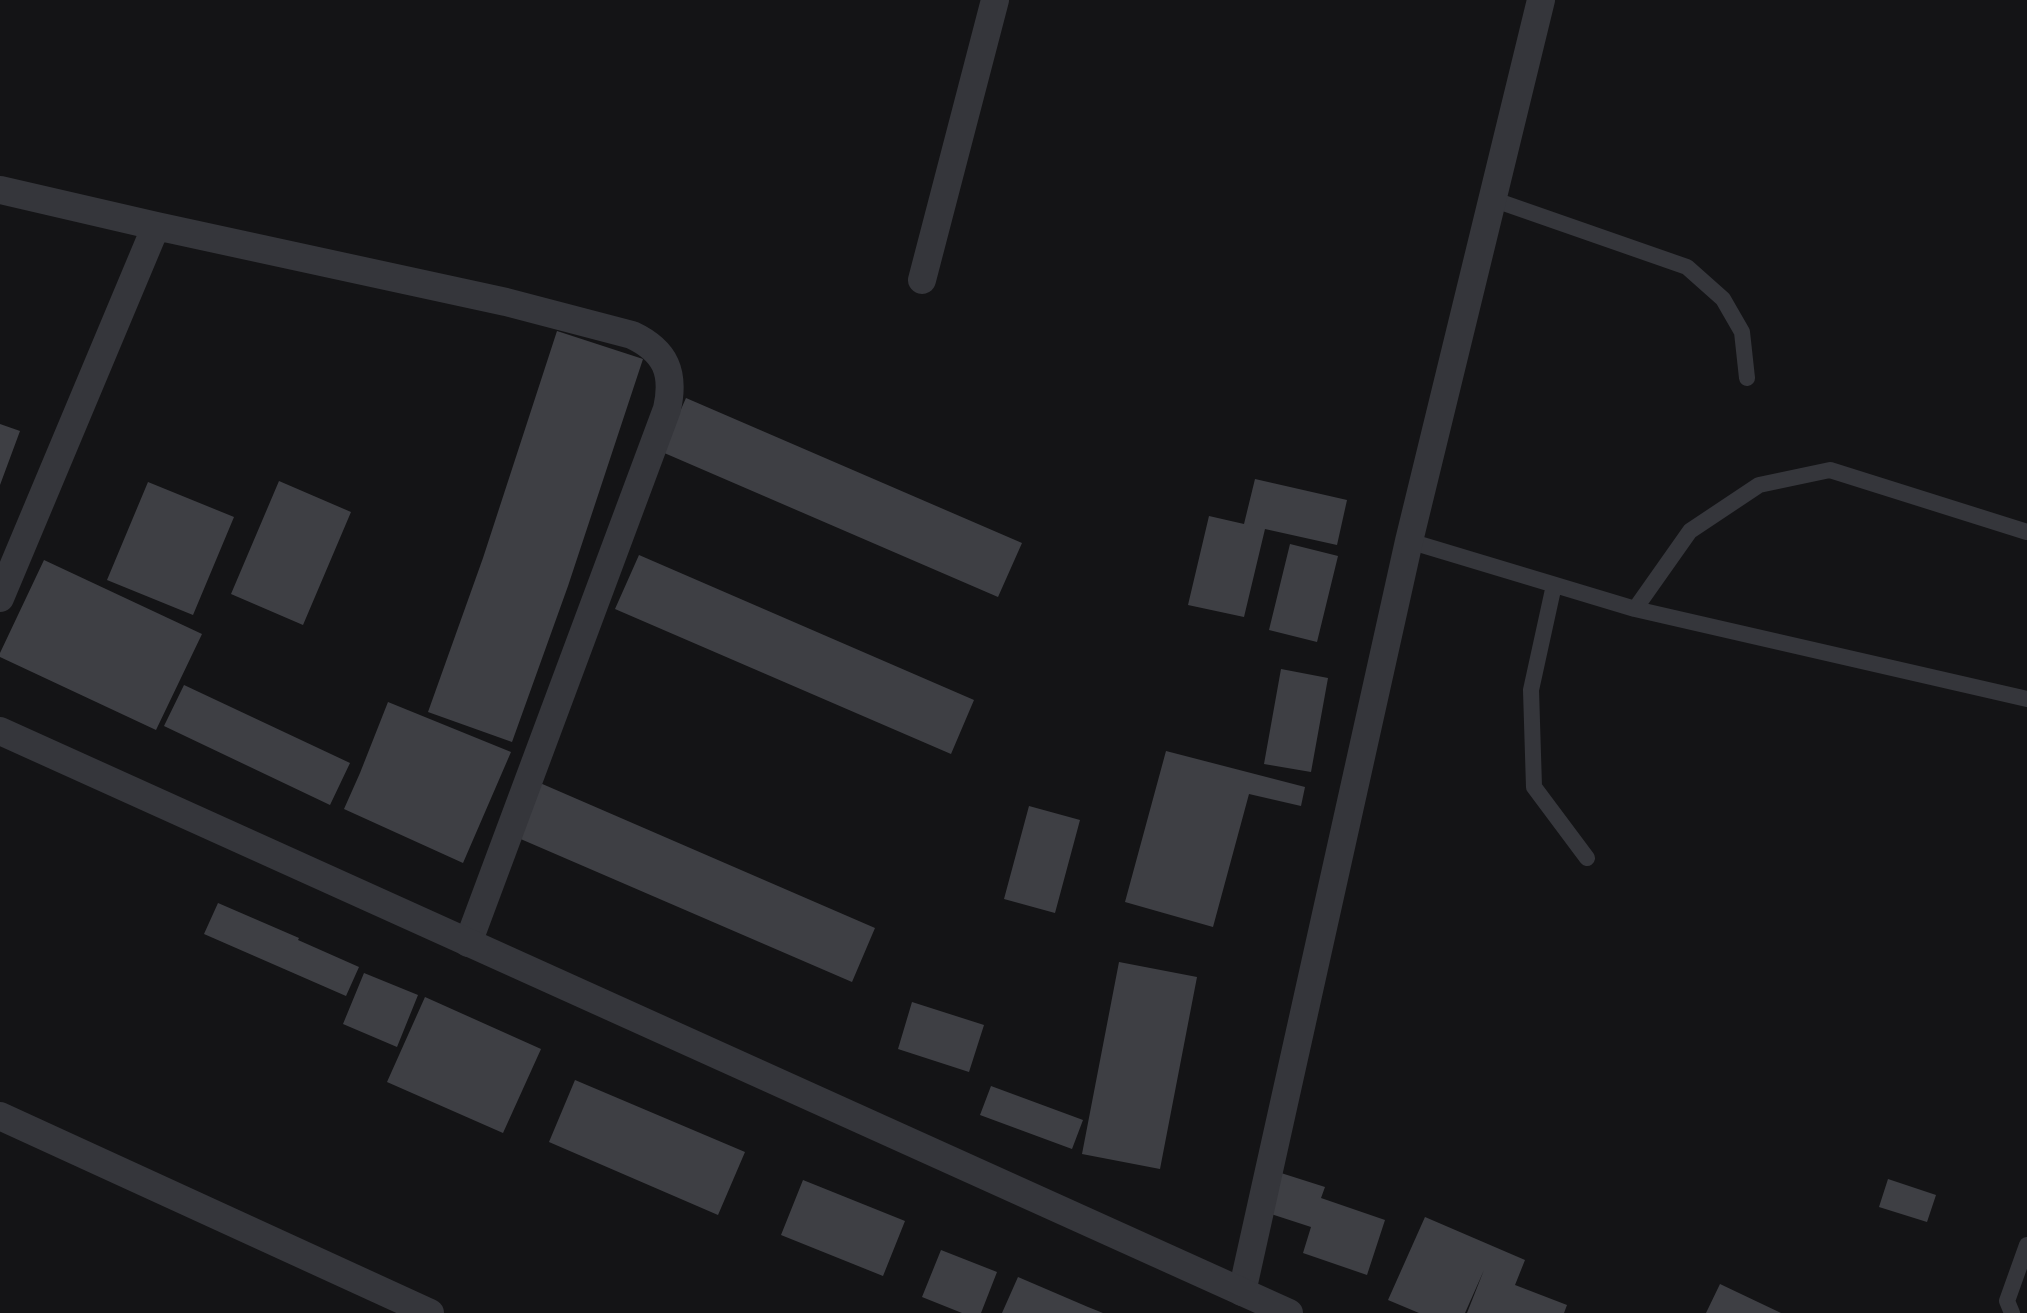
<!DOCTYPE html>
<style>
body{margin:0}
canvas{display:block;background:#141416}
</style>
<canvas width="2027" height="1313"></canvas>
<script>
const c = document.querySelector('canvas').getContext('2d');
c.lineJoin = 'round';
function paint(path, color) { c.fillStyle = color; c.fill(path, 'evenodd'); }
function strokePath(path, color, width, dash) { c.strokeStyle = color; c.lineWidth = width; c.lineCap = dash ? 'butt' : 'round'; c.setLineDash(dash || []); c.stroke(path); }
const building = new Path2D(`
 M557 331 643 359 568 586 512 742 428 712 483 558Z
 M686 398 1022 543 998 597 662 452Z
 M0 424 20 431 0 485Z
 M1255 479 1347 500 1337 545 1265 529 1244 617 1188 605 1209 516 1244 524Z
 M279 481 351 512 303 625 231 594Z
 M148 482 234 517 193 615 107 580Z
 M1290 544 1338 556 1317 642 1269 630Z
 M639 555 974 700 951 754 615 609Z
 M44 560 202 634 156 730 0 657V653Z
 M1281 669 1328 678 1311 772 1264 764Z
 M184 685 350 763 330 805 164 726Z
 M388 702 511 752 463 863 344 809 360 773Z
 M1166 751 1305 787 1301 806 1249 794 1213 927 1125 902Z
 M540 783 875 928 852 982 516 837Z
 M1029 806 1080 820 1055 913 1004 899Z
 M218 903 299 938 298 940 359 967 346 996 204 934Z
 M1119 962 1197 977 1160 1169 1082 1154Z
 M364 973 418 995 397 1047 343 1024Z
 M425 997 541 1049 503 1133 387 1082Z
 M912 1002 984 1025 969 1072 898 1049Z
 M575 1080 745 1152 718 1215 549 1142Z
 M991 1086 1083 1120 1072 1149 980 1115Z
 M1281 1173 1325 1187 1321 1198 1385 1220 1367 1275 1303 1253 1311 1227 1268 1213Z
 M1888 1179 1936 1195 1927 1222 1879 1207Z
 M803 1180 905 1221 883 1276 781 1235Z
 M1425 1217 1525 1260 1515 1285 1567 1305 1564 1313H1467L1484 1270 1465 1313H1419L1388 1300Z
 M941 1250 997 1272 981 1313H962L922 1297Z
 M1018 1277 1088 1307 1103 1313H1002Z
 M1720 1284 1781 1313H1706Z`);
const service = new Path2D(`
 M1492 199 1687 267 1723 299 1742 332 1747 378
 M1409 541 1635 609 2027 699
 M1554 585 1531 690 1534 787 1587 858
 M1635 609 1690 531 1759 485 1830 470 2027 532
 M2012 1313 2007 1301 2027 1245`);
const minor = new Path2D(`
 M0 190 156 226 506 302 632 335C666 351 675 373 667 409L468 943
 M922 280 995 0
 M0 598 156 226
 M0 1116 430 1313
 M1242 1292 1409 541 1541 0`);
const tertiary = new Path2D(`
 M0 731 1289 1313`);
paint(building, '#3e3f44');
strokePath(service, '#35363b', 16);
strokePath(minor, '#35363b', 28);
strokePath(tertiary, '#35363b', 28);
</script>
